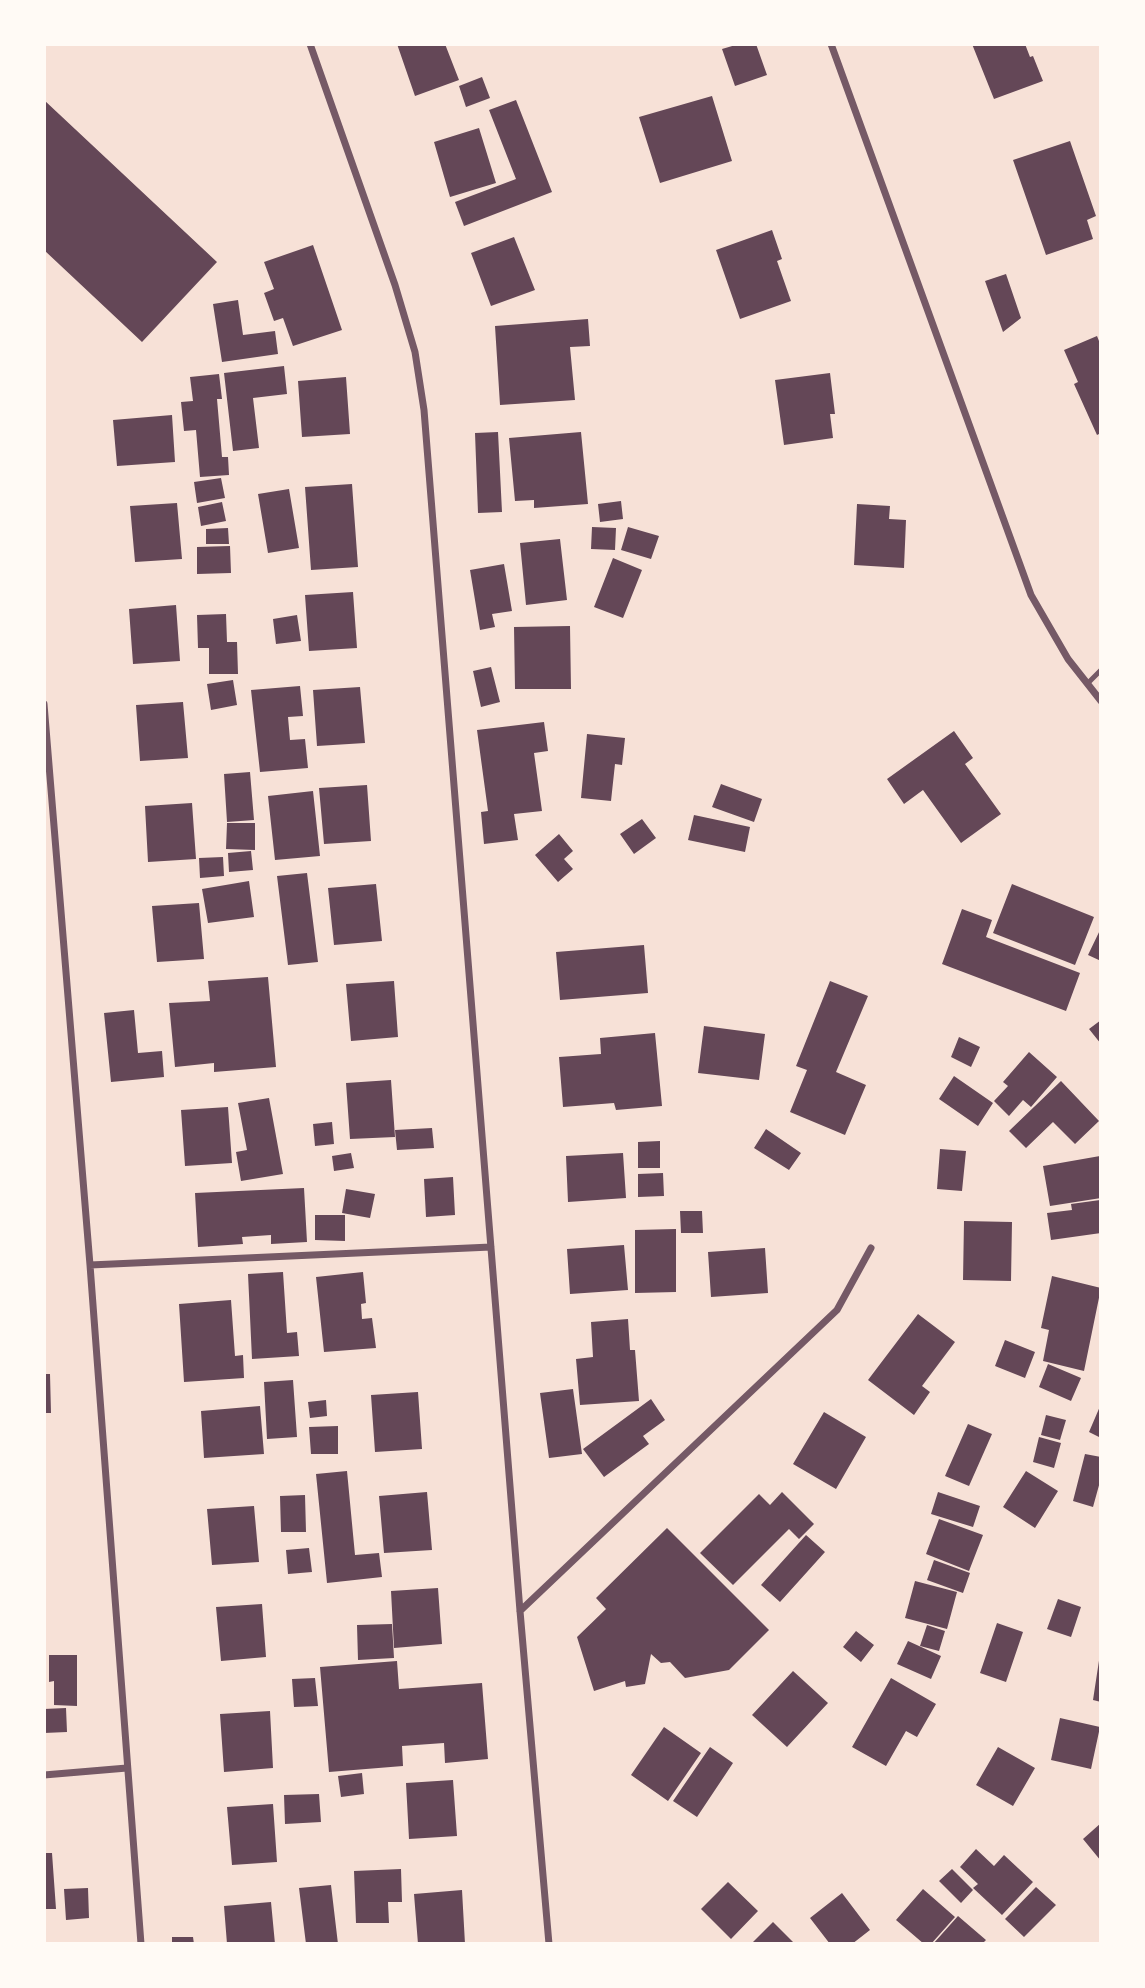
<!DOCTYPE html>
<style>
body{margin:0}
#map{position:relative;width:1145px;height:1988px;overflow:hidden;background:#f7e1d7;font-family:"Alegreya Sans",sans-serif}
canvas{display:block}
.frame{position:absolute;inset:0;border:46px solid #fffaf5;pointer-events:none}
</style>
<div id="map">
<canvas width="1145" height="1988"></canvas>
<div class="frame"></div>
</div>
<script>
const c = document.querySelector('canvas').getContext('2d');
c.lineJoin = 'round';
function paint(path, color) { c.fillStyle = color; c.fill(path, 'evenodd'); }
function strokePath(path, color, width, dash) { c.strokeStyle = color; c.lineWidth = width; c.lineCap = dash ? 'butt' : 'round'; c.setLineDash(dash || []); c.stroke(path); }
const building = new Path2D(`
 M397 44H445L459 80 415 96Z
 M739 44H756L767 75 735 86 722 49Z
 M972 44H1025L1030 57 1033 56 1043 81 994 99Z
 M482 77 490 98 466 107 459 86Z
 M712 96 732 161 660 183 639 117Z
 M44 100 217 262 142 342 44 250Z
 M516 100 552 192 464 226 455 202 516 179 489 110Z
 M479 128 496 183 450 197 434 142Z
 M1070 141 1096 216 1087 220 1093 239 1046 255 1013 160Z
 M772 230 782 259 777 261 791 301 740 319 716 250Z
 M514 237 535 290 491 306 471 253Z
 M313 245 342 330 293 346 283 318 274 321 264 293 274 289 264 262Z
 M1006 274 1021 318 1003 332 985 281Z
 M238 300 243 335 275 331 278 354 222 362 213 304Z
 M588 319 590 346 570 347 575 400 500 405 495 326Z
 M1097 336 1101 346V433L1097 435 1074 384 1078 382 1064 350Z
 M284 366 287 394 253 398 259 448 233 451 224 373Z
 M830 373 835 414H830L833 438 784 445 775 380Z
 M219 374 222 399H217L222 457H228L229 475 200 477 196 430 184 431 181 402 193 401 190 377Z
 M346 377 350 434 302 437 298 381Z
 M172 415 175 462 117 466 113 420Z
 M498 432 502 512 478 513 475 433Z
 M581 432 588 504 534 508V500L515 501 509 438Z
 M221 478 225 498 197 503 194 482Z
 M352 484 358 567 311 570 305 487Z
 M289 489 299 548 268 553 258 494Z
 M621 501 623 519 600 522 598 504Z
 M222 502 226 521 201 526 198 507Z
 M177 503 182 559 135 562 130 506Z
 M857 504 890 506 889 519 906 520 904 568 854 565Z
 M592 527 616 528 615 550 591 549Z
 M628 527 659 536 651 559 621 550Z
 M228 528 229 544H206V529Z
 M560 539 567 600 526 605 520 543Z
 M230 546 231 573 197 574V547Z
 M613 558 642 570 623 618 594 607Z
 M504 564 512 611 492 614 495 627 480 630 470 570Z
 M353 592 357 648 309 651 305 595Z
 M176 605 180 661 133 664 129 609Z
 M226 614 227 642H237L238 674H209V648H198L197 615Z
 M297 615 301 641 276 644 273 619Z
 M570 626 571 689H515L514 627Z
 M491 667 500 702 481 707 473 671Z
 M233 680 237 705 211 710 207 684Z
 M300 686 303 716 288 717 290 740 305 739 308 768 260 772 251 690Z
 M360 687 365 743 317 746 313 690Z
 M183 702 188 758 140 761 136 705Z
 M544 722 548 751 534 753 542 811 514 814 518 840 484 844 481 812 488 811 477 730Z
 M954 731 973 758 965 764 1001 814 961 843 923 790 904 804 887 779Z
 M587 734 625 738 622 765 615 764 611 801 581 798Z
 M250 772 254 820 227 822 224 774Z
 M721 784 762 799 754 822 712 807Z
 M367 785 371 841 324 844 319 788Z
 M313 791 320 856 275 860 268 796Z
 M192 803 196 859 148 862 145 806Z
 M694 815 750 827 745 852 688 840Z
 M642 819 656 838 634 854 620 834Z
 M227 823H255V850L226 849Z
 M559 834 573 851 564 859 573 869 558 882 535 855Z
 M251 851 253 870 229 872 228 853Z
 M223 857 224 876 200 878 199 858Z
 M307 873 318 962 288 965 277 876Z
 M249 881 254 917 208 923 202 889Z
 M376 884 382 941 334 945 328 888Z
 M1012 884 1094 917 1075 965 993 933Z
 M199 903 204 959 157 962 152 906Z
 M962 909 992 920 986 937 1080 973 1066 1011 942 964Z
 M1101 928V961L1088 955Z
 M644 945 648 993 560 1000 556 952Z
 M268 977 276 1067 214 1072V1063L175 1067 169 1003 210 1001 208 981Z
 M394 981 398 1037 351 1041 346 984Z
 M830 981 868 996 836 1072 866 1085 845 1135 790 1112 807 1070 796 1066Z
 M134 1010 138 1053 162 1051 164 1077 111 1082 104 1013Z
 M1101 1020V1044L1089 1029Z
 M704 1026 765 1034 759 1080 698 1073Z
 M655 1033 662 1106 616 1110 614 1103 563 1107 559 1057 601 1054 600 1038Z
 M959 1037 980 1047 971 1067 951 1057Z
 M1029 1052 1057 1077 1031 1107 1023 1100 1009 1116 994 1101 1008 1086 1003 1082Z
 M954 1076 993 1103 978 1126 939 1099Z
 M391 1080 395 1137 350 1139 346 1083Z
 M1061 1081 1099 1121 1075 1144 1053 1122 1026 1148 1009 1131Z
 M269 1098 283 1174 241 1181 236 1152 247 1150 238 1103Z
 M228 1107 232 1163 185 1166 181 1110Z
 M332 1122 334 1144 315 1146 313 1124Z
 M432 1128 434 1148 397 1150 395 1130Z
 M766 1129 801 1153 789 1170 754 1148Z
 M660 1141V1168H638V1142Z
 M940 1149 966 1151 962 1191 937 1189Z
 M351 1153 354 1168 334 1171 332 1156Z
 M623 1153 626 1198 568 1202 566 1156Z
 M1100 1156 1101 1198 1050 1206 1043 1166Z
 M663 1173 664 1196 638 1197V1174Z
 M453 1177 455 1215 426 1217 424 1179Z
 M304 1188 307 1242 271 1244V1235L242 1237 243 1244 198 1247 195 1193Z
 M346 1189 375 1194 370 1218 342 1213Z
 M1100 1200 1101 1233 1051 1240 1047 1213 1072 1210 1071 1204Z
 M680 1211H702L703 1233H681Z
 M315 1215H345V1241L315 1240Z
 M964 1221 1012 1222 1011 1281 963 1280Z
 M676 1229V1292L635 1293V1230Z
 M624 1245 628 1290 570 1294 567 1249Z
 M765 1248 768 1293 711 1297 708 1252Z
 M283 1272 287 1333 297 1332 299 1356 252 1359 248 1274Z
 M363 1272 366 1303 361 1304 362 1319 372 1318 376 1348 324 1352 316 1277Z
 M1052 1276 1101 1288 1084 1371 1043 1361 1049 1330 1041 1328Z
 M231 1300 235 1356 243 1355 244 1378 184 1382 179 1304Z
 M918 1314 955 1342 922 1386 930 1392 914 1415 868 1380Z
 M628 1319 630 1350H635L639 1401 580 1405 576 1359 593 1357 591 1322Z
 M1005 1340 1035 1352 1025 1378 995 1366Z
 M1048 1364 1081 1378 1071 1401 1039 1387Z
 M44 1374H50L51 1413H44Z
 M293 1380 297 1437 267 1439 264 1382Z
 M573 1389 582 1454 549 1458 540 1393Z
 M418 1392 422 1449 375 1452 371 1395Z
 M651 1399 665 1420 643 1436 649 1444 604 1477 583 1449Z
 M326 1400 327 1416 310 1418 308 1402Z
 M1101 1404V1438L1089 1432Z
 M260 1406 264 1454 204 1458 201 1411Z
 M824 1412 866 1437 836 1489 793 1464Z
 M1046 1415 1066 1420 1060 1440 1041 1435Z
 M968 1424 992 1434 969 1486 945 1476Z
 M338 1426V1454H311L309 1427Z
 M1039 1437 1061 1443 1054 1468 1033 1462Z
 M1085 1454 1101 1457V1478L1093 1507 1073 1501Z
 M347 1471 355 1555 379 1553 382 1577 327 1583 316 1474Z
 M1026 1471 1058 1491 1035 1528 1003 1507Z
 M427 1492 432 1550 384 1553 379 1496Z
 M782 1492 814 1524 799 1539 789 1529 733 1585 700 1553 759 1494 770 1505Z
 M938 1492 980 1506 973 1527 931 1514Z
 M305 1495 306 1532H281L280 1496Z
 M254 1506 259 1562 212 1565 207 1509Z
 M939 1519 983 1535 969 1571 926 1554Z
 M667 1528 769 1630 729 1670 685 1678 670 1662 661 1663 651 1654 645 1684 626 1687 625 1681 594 1691 577 1637 606 1609 596 1598Z
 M806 1535 825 1552 780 1602 761 1585Z
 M309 1548 312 1572 288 1574 286 1550Z
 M934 1560 970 1573 963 1593 927 1580Z
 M915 1581 957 1592 947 1629 905 1618Z
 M438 1588 442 1644 394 1648 391 1591Z
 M1058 1599 1081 1607 1071 1637 1047 1629Z
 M262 1604 266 1657 221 1661 216 1607Z
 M997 1623 1023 1632 1006 1682 980 1673Z
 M392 1624 394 1658 358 1660 357 1625Z
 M927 1625 945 1631 939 1651 920 1646Z
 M856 1631 874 1645 861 1662 843 1647Z
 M908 1641 941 1656 931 1679 897 1664Z
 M1100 1654H1101V1702L1093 1700Z
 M49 1655H77V1706L54 1705V1681L49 1682Z
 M397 1661 399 1689 482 1683 488 1759 445 1763 444 1743 402 1746 403 1766 329 1772 320 1667Z
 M793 1671 828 1703 787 1747 752 1715Z
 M315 1678 318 1706 294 1707 292 1679Z
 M891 1678 936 1704 917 1737 906 1731 886 1766 852 1747Z
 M66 1708 67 1732 44 1733V1709Z
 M270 1711 273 1768 224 1772 220 1714Z
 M1060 1718 1100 1727 1091 1769 1051 1760Z
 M664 1727 701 1753 668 1801 631 1775Z
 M710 1747 733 1763 697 1817 673 1801Z
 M998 1747 1035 1768 1013 1806 976 1785Z
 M362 1773 364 1794 341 1797 338 1776Z
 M453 1780 457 1836 409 1839 406 1783Z
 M319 1794 321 1822 285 1824 284 1795Z
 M273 1804 277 1862 232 1865 227 1807Z
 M1101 1823V1861L1083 1839Z
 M976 1849 994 1866 1004 1855 1033 1882 1002 1915 973 1888 978 1884 960 1867Z
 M44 1853H52L56 1909H44Z
 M401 1869 402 1902H388L389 1923H356L354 1871Z
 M952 1869 973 1890 961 1903 939 1881Z
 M728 1882 758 1911 731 1939 701 1909Z
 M331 1885 338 1944H306L299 1888Z
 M1036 1887 1056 1905 1024 1937 1005 1919Z
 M88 1888 89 1918 66 1920 64 1889Z
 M923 1889 955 1917 931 1944H924L896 1920Z
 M462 1890 465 1944H418L414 1894Z
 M842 1893 870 1930 852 1944H830L810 1918Z
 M271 1902 275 1944H227L224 1906Z
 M958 1916 986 1940 982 1944H933Z
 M773 1922 795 1944H751Z
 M172 1937H193L194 1944H172Z`);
const service = new Path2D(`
 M1087 684 1101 670`);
const minor = new Path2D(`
 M310 44 395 285 415 352 424 410 520 1611 549 1944
 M831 44 1031 595 1068 659 1101 701
 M44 704 90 1265 141 1944
 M90 1265 491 1247
 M520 1611 837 1310 871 1248
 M44 1775 127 1768`);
paint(building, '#644757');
strokePath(service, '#755966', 5);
strokePath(minor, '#755966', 7);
</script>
